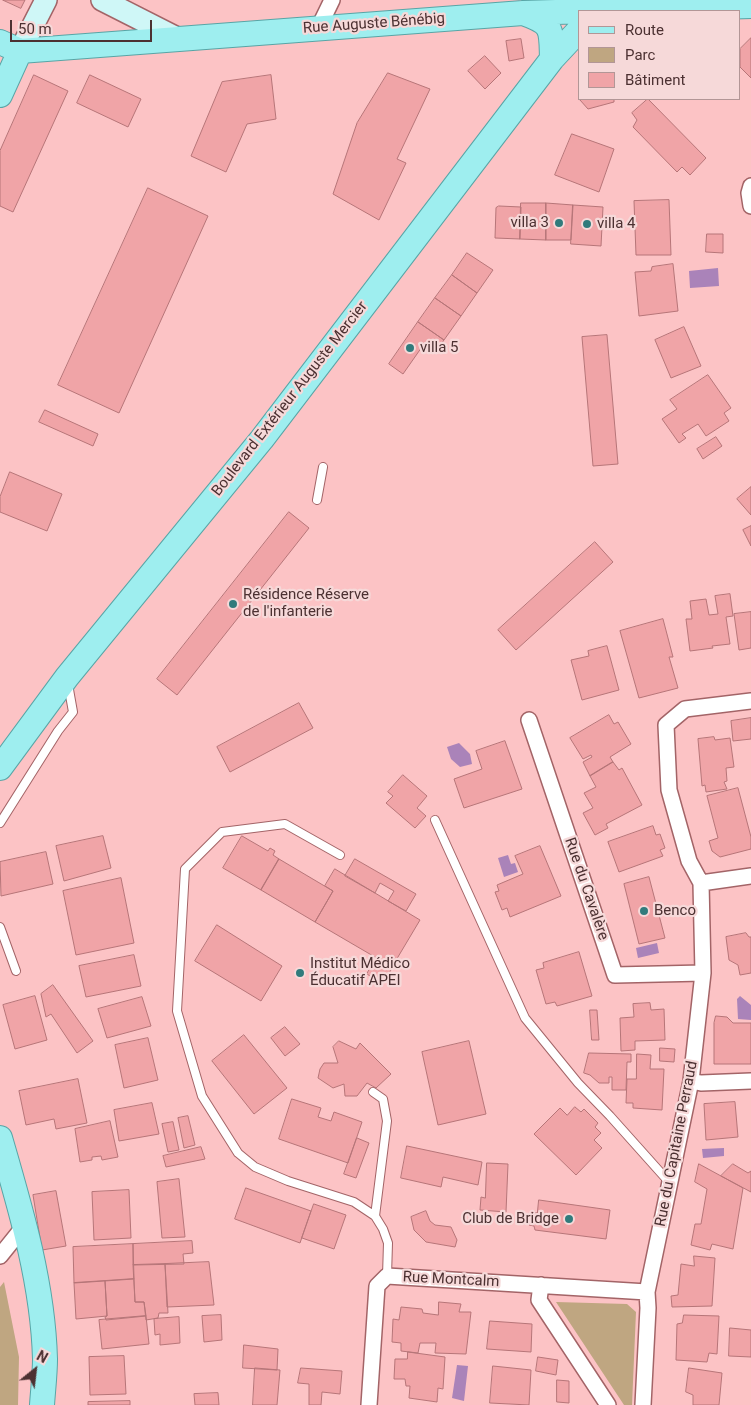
<!DOCTYPE html>
<meta charset="utf-8">
<style>
body{margin:0}
#map{position:relative;width:751px;height:1405px;overflow:hidden;background:#fcc3c5;font-family:Roboto,sans-serif}
canvas{display:block}
.legend{position:absolute;left:578px;top:10px;width:162px;height:90px;box-sizing:border-box;background:#f6d9d9;border:1px solid #b29696;margin:0;padding:6px 9px;list-style:none;font-size:15px;color:#4c3132}
.legend li{display:flex;align-items:center;gap:10px;height:25px}
.legend b{width:25px;border:1px solid #b29696}
.north{position:absolute;left:10px;top:1345px;width:50px;height:50px;-webkit-text-stroke:4px #f6d9d9;paint-order:stroke;rotate:29deg;font-size:14px;font-weight:700;line-height:20px;text-align:center;color:#4c3132}
.north::after{content:'';display:block;margin:auto;width:18px;height:22px;background:#4c3132;clip-path:polygon(50% 0,100% 100%,50% 72%,0 100%)}
.scale{position:absolute;left:10px;top:20px;width:142px;height:22px;box-sizing:border-box;border:2px solid #4c3132;border-top:0;padding-left:6px;font-size:15px;line-height:18px;white-space:nowrap;color:#4c3132;-webkit-text-stroke:4px #f6d9d9;paint-order:stroke}
</style>
<div id="map">
<canvas width="751" height="1405"></canvas>
<ul class="legend">
<li><b style="height:6px;background:#9eeeef"></b>Route</li>
<li><b style="height:14px;background:#bfa681"></b>Parc</li>
<li><b style="height:14px;background:#f0a4a7"></b>Bâtiment</li>
</ul>
<div class="north">N</div>
<div class="scale">50 m</div>
</div>
<script>
const c = document.querySelector('canvas').getContext('2d');
c.lineJoin = 'round';
function paint(path, color) { c.fillStyle = color; c.fill(path, 'evenodd'); }
function strokePath(path, color, width, dash) { c.strokeStyle = color; c.lineWidth = width; c.lineCap = dash ? 'butt' : 'round'; c.setLineDash(dash || []); c.stroke(path); }
function label(font, color, halo, rows, align = 'center') {
  c.font = font + ' Roboto,sans-serif'; c.lineWidth = 4.5; c.setLineDash([]); c.textBaseline = 'middle'; c.strokeStyle = halo; c.fillStyle = color; for (const [text, x, y, turn = 0] of rows) {
    c.save(); c.translate(x, y); c.rotate((+turn || 0) * Math.PI / 180); c.textAlign = isNaN(turn) ? turn : align; if (halo) c.strokeText(text, 0, 0); c.fillText(text, 0, 0); c.restore();
  }
}
const green = new Path2D(`
 M4 1282 19 1357 18 1405H0V1287Z
 M556 1302 627 1304 636 1312 632 1405H624Z`);
const water = new Path2D(`
 M718 268 719 286 690 288 689 271Z
 M459 743 470 754 472 764 460 767 451 759 447 747Z
 M508 855 511 864 515 863 518 872 504 877 498 858Z
 M657 943 659 953 638 958 636 948Z
 M740 996 751 1005V1020L738 1019 737 999Z
 M724 1148V1156L703 1158 702 1149Z
 M457 1365 468 1366 464 1401 452 1398Z`);
const building = new Path2D(`
 M3 0H25L21 8Z
 M751 38V78L740 67V49Z
 M521 39 524 58 509 61 506 41Z
 M485 56 501 73 485 89 468 71Z
 M388 73 430 89 397 159 406 163 379 220 333 194 357 123Z
 M34 75 68 91 13 212 0 206V151Z
 M90 75 141 99 128 127 77 103Z
 M271 75 276 119 247 124 226 172 191 156 222 82Z
 M581 99H614V102L588 109 580 100Z
 M648 99 706 158 690 175 682 167 677 172 633 127 637 120 632 113Z
 M572 134 614 149 599 192 555 175Z
 M148 188 208 216 119 413 58 385Z
 M669 200 671 255H636L634 201Z
 M521 203H546V240L520 239Z
 M546 203 573 205 571 240H546Z
 M573 205 603 207 601 246 571 244Z
 M499 206 521 207 520 239 495 238 496 208Z
 M707 234H723V253L706 252Z
 M467 253 493 270 477 293 452 275Z
 M673 264 678 311 639 316 635 272 651 271 652 267Z
 M452 275 477 293 461 316 435 298Z
 M435 298 461 316 444 340 418 322Z
 M418 322 444 340 435 352 424 344 403 374 389 364Z
 M684 327 701 366 671 378 655 340Z
 M607 335 618 464 593 466 582 337Z
 M708 375 731 408 724 413 729 421 706 436 698 424 682 434 686 438 679 443 662 419 677 409 670 400Z
 M45 410 98 434 93 446 39 422Z
 M716 437 722 446 703 459 697 449Z
 M10 472 62 494 47 531 0 512V497Z
 M751 487V515L737 499Z
 M289 512 309 528 177 695 157 679Z
 M751 526V546L743 530Z
 M595 542 613 562 516 650 498 630Z
 M730 594 733 616 726 617 730 644 712 646 713 648 690 651 686 619H692L690 601 706 599 709 615 718 614 715 596Z
 M751 612V648L739 650 734 614Z
 M663 619 673 657H669L678 688 639 698 620 631Z
 M607 646 619 690 582 700 571 660 589 656 588 651Z
 M299 703 313 728 230 772 217 747Z
 M609 715 614 724 618 722 631 744 610 757 613 762 590 776 583 762 592 757 591 755 583 759 570 738Z
 M751 718V739L733 741 731 721Z
 M714 737 715 740 730 738 734 767 726 768 727 781 724 782 727 789 706 792 705 785 702 786 698 739Z
 M505 741 522 789 464 808 454 779 482 769 476 751Z
 M613 762 619 770 622 768 642 805 606 824 608 828 595 835 583 813 593 808 584 793 596 787 590 776Z
 M403 775 427 796 417 808 426 816 415 828 386 803 393 796 388 792Z
 M738 788 751 837V849L720 857 712 851 709 841 718 838 707 796Z
 M653 826 656 835 660 834 665 848 660 850 663 856 619 872 608 842Z
 M103 836 111 868 64 881 56 846Z
 M242 836 268 851 270 848 275 851 273 855 279 859 261 890 223 868Z
 M540 846 561 896 510 917 507 908 502 910 495 892 499 891 497 885 523 874 515 856Z
 M46 852 53 884 1 896 0 862Z
 M279 859 333 891 315 922 261 890Z
 M355 859 416 894 406 911 388 901 394 891 380 883 375 893 345 876Z
 M335 869 420 920 392 967 315 922 333 891 325 886Z
 M649 877 665 938 639 944 624 884Z
 M121 878 134 943 76 955 63 891Z
 M217 925 282 966 261 1001 195 961Z
 M746 933 749 937H751V973L740 975 738 965 729 960 726 937Z
 M579 952 592 996 557 1006 555 1002 546 1004 536 970 544 968 543 963Z
 M134 955 141 986 86 997 79 966Z
 M375 960 391 970 382 984 367 974Z
 M53 985 93 1041 77 1053 51 1014 46 1017 41 994Z
 M35 996 47 1040 15 1049 3 1005Z
 M142 997 151 1026 107 1038 98 1009Z
 M650 1003 651 1010 664 1009 665 1040 635 1041V1050L621 1051 620 1018 634 1017 633 1004Z
 M590 1010H597L599 1040H592Z
 M716 1016 727 1017 733 1023H751V1064H714V1023Z
 M285 1027 300 1044 285 1056 271 1038Z
 M244 1035 287 1088 254 1114 212 1061Z
 M148 1038 158 1080 124 1088 115 1045Z
 M339 1041 356 1049 360 1043 391 1074 376 1088 367 1083 357 1096H345L344 1084 333 1088 318 1078 320 1069 324 1063H338L333 1047Z
 M469 1041 486 1114 438 1125 422 1052Z
 M660 1048 675 1049 674 1062 660 1061Z
 M589 1053 631 1054V1062H627L626 1090H612V1077H609V1083H599L590 1075 584 1073Z
 M637 1054 651 1055 650 1069H664L662 1110 633 1108V1103H626L627 1079H636Z
 M78 1079 87 1123 56 1129 54 1119 26 1125 19 1091Z
 M292 1099 321 1108 318 1117 331 1121 334 1112 362 1122 348 1163 279 1139Z
 M735 1102 738 1137 706 1140 704 1104Z
 M152 1103 159 1134 119 1141 114 1110Z
 M575 1107 581 1112 584 1109 598 1123 595 1127 601 1133 594 1140 602 1148 576 1175 534 1134 560 1108 567 1115Z
 M188 1116 195 1145 184 1148 178 1118Z
 M110 1121 118 1157 102 1160 101 1156 92 1157V1160L80 1162 75 1129Z
 M173 1122 179 1150 168 1152 162 1124Z
 M357 1138 369 1143 356 1178 344 1174Z
 M407 1146 482 1162 478 1185 443 1177 441 1187 401 1178Z
 M201 1147 205 1159 166 1167 163 1156Z
 M487 1163 508 1164 506 1212 480 1210 481 1197 485 1198Z
 M699 1164 743 1188 733 1249 712 1244 710 1250 691 1245 695 1224H701L707 1189 695 1182Z
 M733 1164 748 1173 751 1171V1192L721 1176Z
 M179 1179 185 1237 162 1238 157 1182Z
 M246 1188 311 1211 300 1243 235 1219Z
 M129 1190 131 1238 94 1240 92 1192Z
 M56 1191 66 1246 42 1250 33 1195Z
 M539 1200 610 1210 606 1239 535 1230 534 1226 529 1225 531 1212 537 1213Z
 M314 1204 346 1215 334 1249 302 1238Z
 M426 1211 430 1221 435 1225 451 1227 457 1240 455 1247 426 1242 414 1230 411 1217Z
 M192 1241 193 1253 183 1254 184 1264 133 1265V1244Z
 M133 1244 134 1279 74 1283 73 1247Z
 M694 1256 715 1258 712 1306 672 1307 671 1296 678 1295 681 1264 694 1266Z
 M209 1262 214 1305 167 1307 165 1264Z
 M165 1264 168 1313H159L158 1318 146 1320 144 1302H135L133 1265Z
 M134 1279 135 1302H144L146 1316 106 1320 105 1317 107 1316 105 1281Z
 M105 1281 107 1316 76 1319 74 1283Z
 M439 1302 461 1304 459 1312H471L466 1354 435 1353 436 1343H420L418 1353 401 1351V1343L392 1342 393 1319 399 1320 401 1307 422 1309 423 1313 438 1315Z
 M221 1315 222 1340 204 1342 202 1316Z
 M684 1315 719 1316 717 1354 709 1353 707 1362 676 1360 677 1324 682 1323Z
 M146 1316 149 1344 102 1349 99 1320Z
 M179 1317 180 1343 160 1345V1334L155 1335 154 1319Z
 M490 1321 532 1324 531 1352 487 1349Z
 M730 1328 751 1330V1357L729 1356Z
 M244 1345 278 1349 277 1370 243 1368Z
 M408 1352 445 1357 443 1389 438 1388 437 1402 409 1398 410 1386H406L405 1379H394L395 1359H407Z
 M124 1356 126 1394 90 1395 89 1357Z
 M538 1357 558 1360 556 1375 536 1371Z
 M493 1366 531 1370 529 1405 490 1403Z
 M255 1368 280 1370 277 1405H253Z
 M301 1368 342 1371 340 1394 322 1392 321 1405H309V1384L298 1383Z
 M689 1368 722 1373 719 1405H693V1395L686 1392Z
 M557 1380 569 1381V1403L557 1402Z
 M218 1393 219 1405H195L194 1394Z
 M130 1401V1405H88V1402Z`);
const lane = new Path2D(`
 M317 500 323 467
 M435 820 525 1018 578 1083 610 1116 669 1182
 M0 823 58 731 73 712 68 684
 M340 855 285 824 222 832 185 869 177 1011 202 1096 238 1153 255 1167 288 1181 354 1202 375 1216 383 1229 388 1243 387 1276
 M0 927 16 971
 M373 1092 383 1099 387 1121 375 1216`);
const street = new Path2D(`
 M318 29 332 0
 M751 186 749 193 751 206
 M529 720 615 975 703 973
 M701 883 751 876
 M691 1081 701 1083 751 1081
 M0 1256 25 1225
 M541 1285 539 1300 608 1405
 M369 1405 377 1286 387 1276 647 1292
 M643 1405 648 1308 647 1292 691 1081 703 973 701 883 689 861 669 790 666 725 685 709 751 701`);
const secondary = new Path2D(`
 M102 0 179 39
 M20 51 46 0`);
const primary = new Path2D(`
 M523 13C554 24 551 29 552 59
 M0 42 20 51 523 13 751 6
 M0 95 20 51
 M0 768 67 677 262 439 552 59 580 29
 M0 1138C21 1210 43 1284 45 1359 45 1374 43 1390 42 1405`);
const markers = [
 [559,223,5,"#317b7c"],
 [587,224,5,"#317b7c"],
 [410,348,5,"#317b7c"],
 [233,604,5,"#317b7c"],
 [644,911,5,"#317b7c"],
 [300,973,5,"#317b7c"],
 [569,1219,5,"#317b7c"]
];
const streetNames = [
 ["Rue Auguste Bénébig",374,24,-4],
 ["Boulevard Extérieur Auguste Mercier",290,399,-52],
 ["Rue du Cavalère",586,889,71],
 ["Rue du Capitaine Perraud",677,1144,-79],
 ["Rue Montcalm",451,1280,3]
];
const poiNames = [
 ["villa 3",549,223,"right"],
 ["villa 4",597,224],
 ["villa 5",420,348],
 ["Résidence Réserve",243,595],
 ["de l'infanterie",243,612],
 ["Benco",654,911],
 ["Institut Médico",310,964],
 ["Éducatif APEI",310,981],
 ["Club de Bridge",559,1219,"right"]
];
paint(green, '#bfa681');
paint(water, '#aa83b9');
paint(building, '#f0a4a7');
strokePath(building, '#b67578', 1);
strokePath(lane, '#a36467', 10);
strokePath(street, '#a36467', 18);
strokePath(secondary, '#a36467', 24);
strokePath(primary, '#58a5a6', 26);
strokePath(lane, '#fff', 8);
strokePath(street, '#fff', 15);
strokePath(secondary, '#cff7f7', 21);
strokePath(primary, '#9eeeef', 24);
for (const [x, y, r, color] of markers) { const dot = new Path2D(); dot.arc(x, y, r, 0, 2 * Math.PI); c.fillStyle = color; c.fill(dot); strokePath(dot, '#f6d9d9', 2); }
label('15px', '#4c3132', '#f6d9d9', streetNames);
label('15px', '#4c3132', '#f6d9d9', poiNames, 'left');
</script>
